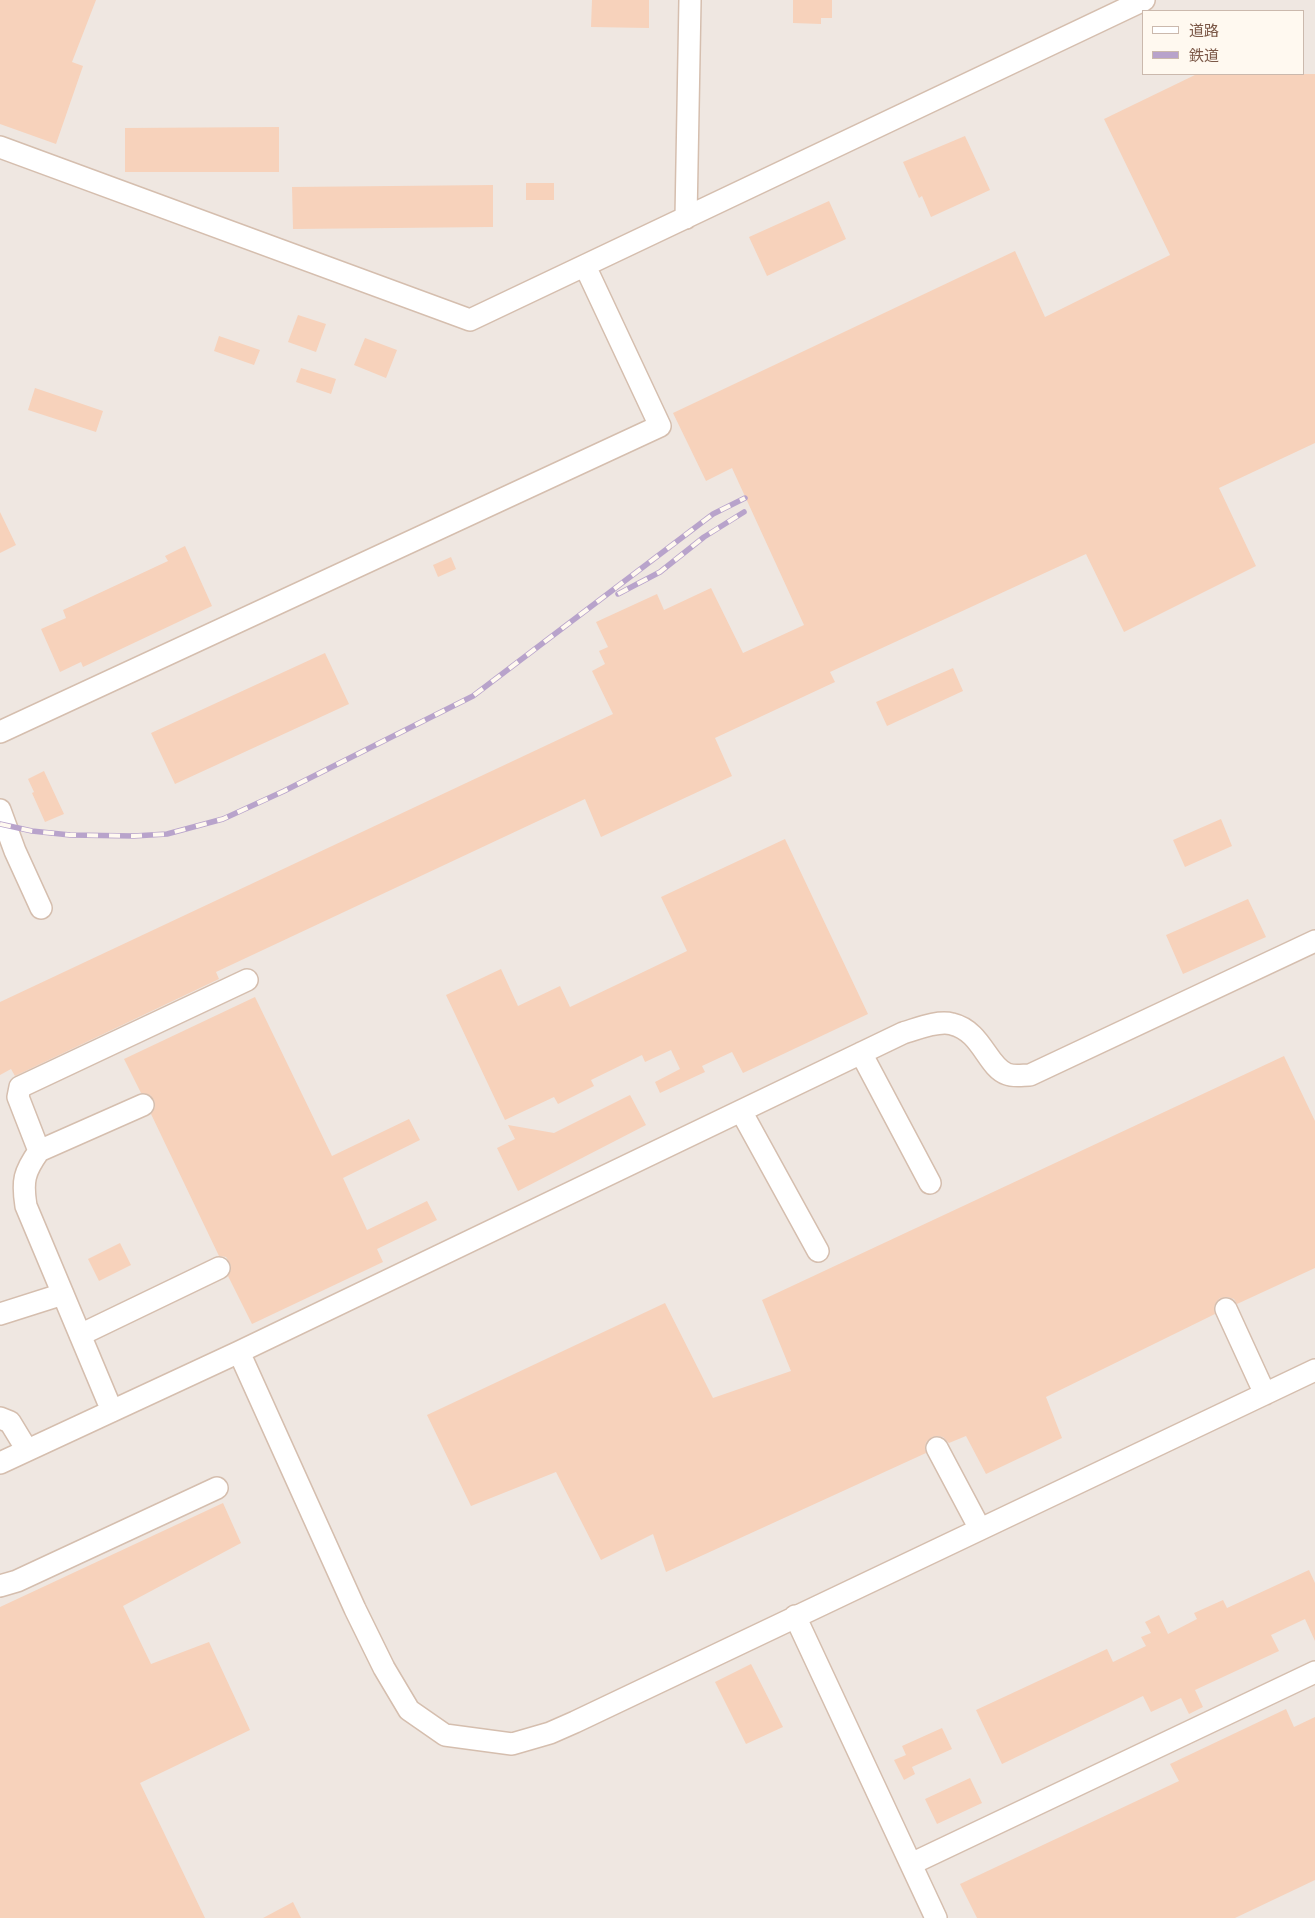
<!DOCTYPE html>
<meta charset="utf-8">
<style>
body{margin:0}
#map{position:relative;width:1315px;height:1918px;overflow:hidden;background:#fff5e7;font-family:"Public Sans","Noto Sans JP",sans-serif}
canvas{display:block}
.legend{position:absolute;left:1142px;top:10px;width:162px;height:65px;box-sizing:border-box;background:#fff9f0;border:1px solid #cbb9ad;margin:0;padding:6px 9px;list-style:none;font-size:15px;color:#7c5948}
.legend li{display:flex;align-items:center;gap:10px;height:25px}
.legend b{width:25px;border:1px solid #cbb9ad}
</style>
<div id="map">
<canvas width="1315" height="1918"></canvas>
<ul class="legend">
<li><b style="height:6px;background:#fff"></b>道路</li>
<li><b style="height:6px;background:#b8a3cb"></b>鉄道</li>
</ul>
</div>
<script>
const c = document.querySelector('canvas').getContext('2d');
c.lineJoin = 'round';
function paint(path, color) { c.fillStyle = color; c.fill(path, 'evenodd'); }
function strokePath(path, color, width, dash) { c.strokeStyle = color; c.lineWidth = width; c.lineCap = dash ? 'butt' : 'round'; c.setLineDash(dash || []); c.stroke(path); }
const industrial = new Path2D(`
 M0 0H1315V1918H0ZM1144 11H1304V74H1144Z`);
const building = new Path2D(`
 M0 0H96L72 62 83 66 56 144 0 124Z
 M592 0H649V28L591 27Z
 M793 0H832V18H821V24L793 23Z
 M1197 74H1315V443L1219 488 1256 566 1124 632 1086 554 830 672 835 682 715 738 732 776 601 837 585 799 216 972 219 979 15 1076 11 1069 0 1075V1002L613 714 592 671 605 664 599 651 608 647 596 622 657 594 664 610 711 588 743 653 804 625 732 468 706 481 673 413 1015 251 1045 317 1170 255 1104 119Z
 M279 127V172H125V128Z
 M965 136 990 190 931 217 922 196 919 198 903 162Z
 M526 183H554V200H526Z
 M493 185V227L293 229 292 187Z
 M829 201 846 239 767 276 749 237Z
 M298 315 326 324 316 352 288 342Z
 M219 336 260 350 254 365 214 351Z
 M365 338 397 350 386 378 354 365Z
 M301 368 336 379 331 394 296 382Z
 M35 388 103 411 96 432 28 410Z
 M0 512 16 545 0 553Z
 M185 546 212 606 83 667 81 662 60 672 41 629 66 618 63 610 168 561 165 556Z
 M451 557 456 569 438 577 433 565Z
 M325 653 349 704 175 784 151 733Z
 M953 668 963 691 887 726 876 702Z
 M44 771 64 814 45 822 32 793 34 792 28 779Z
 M1221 819 1232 846 1185 867 1173 840Z
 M785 839 868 1014 743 1073 732 1052 702 1066 705 1072 660 1093 655 1082 680 1069 671 1050 645 1062 642 1055 591 1080 594 1086 558 1104 554 1097 505 1120 446 995 501 969 518 1006 560 986 570 1007 687 951 661 897Z
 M1248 899 1266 937 1183 974 1166 935Z
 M255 997 332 1156 409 1119 420 1140 343 1178 367 1230 427 1201 437 1220 377 1249 383 1262 252 1324 228 1276 231 1269 230 1263 226 1257 219 1256 151 1114 155 1107 154 1100 150 1095 141 1093 124 1059Z
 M1284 1056 1315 1121V1268L1237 1304 1234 1299 1228 1297 1220 1298 1216 1302 1214 1307 1215 1314 1046 1397 1062 1438 986 1474 966 1436 949 1443 943 1437 937 1436 932 1437 926 1442 925 1448 926 1453 666 1572 653 1534 601 1560 556 1472 471 1506 427 1415 665 1303 713 1398 791 1371 762 1300Z
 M630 1095 646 1125 518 1191 497 1148 515 1139 508 1125 554 1133Z
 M120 1243 131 1265 99 1281 88 1259Z
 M223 1503 241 1543 123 1606 151 1664 209 1642 250 1730 140 1783 205 1918H0V1607Z
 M1309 1570 1315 1583V1641L1305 1619 1271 1635 1279 1651 1195 1690 1203 1707 1189 1714 1181 1698 1151 1712 1143 1696 1002 1764 976 1710 1107 1649 1113 1662 1146 1646 1141 1637 1151 1633 1145 1622 1159 1615 1168 1634 1197 1619 1194 1613 1223 1600 1227 1608Z
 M751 1664 783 1727 746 1744 715 1682Z
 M1286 1709 1294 1727 1315 1717V1880L1235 1918H977L960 1884 1179 1781 1170 1764Z
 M942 1728 952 1749 912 1767 915 1774 904 1780 894 1760 906 1755 902 1746Z
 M970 1778 982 1803 937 1824 925 1799Z
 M293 1902 301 1918H263Z`);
const minor = new Path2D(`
 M0 147 470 320 1144 0
 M686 218 690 0
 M0 732 660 426 585 266
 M0 810 15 851 41 908
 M861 1053 930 1183
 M741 1111 818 1251
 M39 1151 18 1097 20 1087 247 980
 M1226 1309 1265 1394
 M0 1314 63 1294
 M80 1335 219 1268
 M239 1352 355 1609 384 1668 409 1710 445 1735 512 1744 550 1733 575 1722 1315 1370
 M112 1411 26 1206C22 1181 24 1172 39 1151L143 1105
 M0 1418 10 1422 27 1450
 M937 1448 980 1529
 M0 1463 239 1352 903 1033C917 1029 938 1020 952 1024 982 1031 987 1067 1007 1074 1014 1077 1023 1075 1030 1075L1315 941
 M0 1586 17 1581 217 1488
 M795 1616 936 1918
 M911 1864 1315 1672`);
const rail = new Path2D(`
 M618 594 660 572 704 537 744 512
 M0 824 32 831 70 835 134 836 167 834 223 819 284 791 473 696 713 514 745 498`);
paint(industrial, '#efe7e1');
paint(building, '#f7d2bb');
strokePath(minor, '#d5beae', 24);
strokePath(minor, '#fff', 21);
strokePath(rail, '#b8a3cb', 5.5);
strokePath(rail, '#fff9f0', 4, [11]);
</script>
